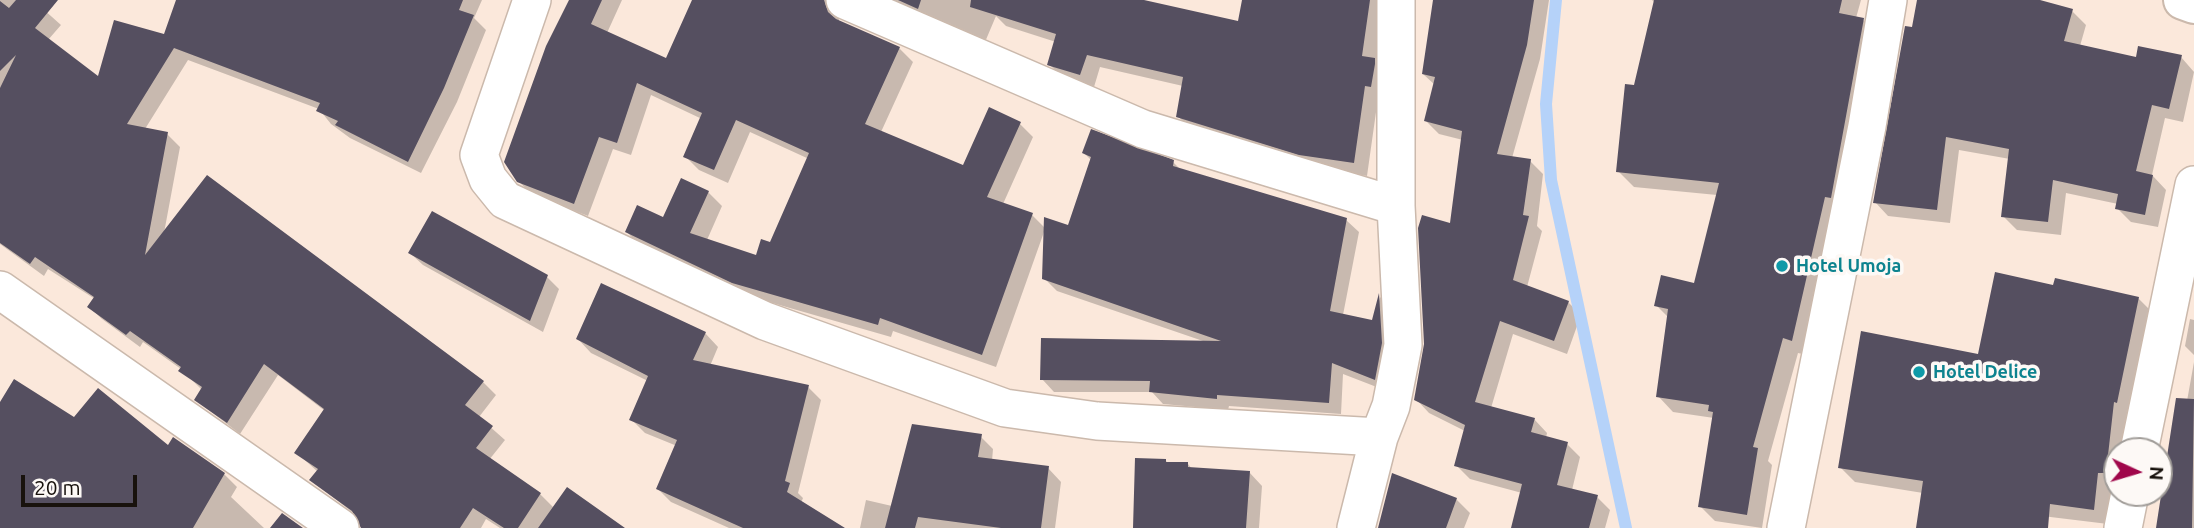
<!DOCTYPE html>
<style>
body{margin:0}
#map{position:relative;width:2194px;height:528px;overflow:hidden;background:#fbe8db;font-family:Ubuntu,sans-serif}
canvas{display:block}
.north{position:absolute;left:2103px;top:437px;width:70px;height:70px;box-sizing:border-box;background:#fdf9f6;border:2px solid #a19d99;border-radius:50%;rotate:94deg;font-size:19px;font-weight:700;line-height:28px;text-align:center;color:#18120d}
.north::after{content:'';display:block;margin:auto;width:24px;height:32px;background:#a0074b;clip-path:polygon(50% 0,100% 100%,50% 72%,0 100%)}
.scale{position:absolute;left:21px;top:475px;width:116px;height:32px;box-sizing:border-box;border:4px solid #18120d;border-top:0;padding-left:9px;font-size:21px;line-height:24px;white-space:nowrap;color:#18120d;-webkit-text-stroke:5px #fdf9f6;paint-order:stroke}
</style>
<div id="map">
<canvas width="2194" height="528"></canvas>
<div class="north">N</div>
<div class="scale">20 m</div>
</div>
<script>
const c = document.querySelector('canvas').getContext('2d');
c.lineJoin = 'round';
function paint(path, color) { c.fillStyle = color; c.fill(path, 'evenodd'); }
function strokePath(path, color, width, dash) { c.strokeStyle = color; c.lineWidth = width; c.lineCap = dash ? 'butt' : 'round'; c.setLineDash(dash || []); c.stroke(path); }
function label(font, color, halo, rows, align = 'center') {
  c.font = font + ' Ubuntu,sans-serif'; c.lineWidth = 7; c.setLineDash([]); c.textBaseline = 'middle'; c.strokeStyle = halo; c.fillStyle = color; for (const [text, x, y, turn = 0] of rows) {
    c.save(); c.translate(x, y); c.rotate((+turn || 0) * Math.PI / 180); c.textAlign = isNaN(turn) ? turn : align; if (halo) c.strokeText(text, 0, 0); c.fillText(text, 0, 0); c.restore();
  }
}
const shadow = new Path2D(`
 M0 0H33L61 25 48 40 99 79 165 36 178 0H482L474 18 486 30 457 102 421 173 350 138 331 124 319 109 188 60 145 129 167 134 180 147 164 233 483 382 496 395 479 417 505 440 489 460 540 494 554 508 617 528H500L486 519 481 528H362L361 519 311 480 318 472 297 453 325 411 278 375 240 434 196 400 202 390 181 369 143 342 140 347 102 319 89 307 95 299 48 269 44 276 0 244Z
 M570 0H622L607 33 667 61 694 0H844L839 5V22L899 48 913 62 881 132 964 167 1019 123 1033 137 1003 204 1032 215 1045 228H1069L1092 161 1084 153 1173 162 1182 171 1346 220 1359 232 1343 315 1374 322 1380 297 1391 307 1387 391 1343 374 1341 414 1229 406 1228 410 1163 404 1152 392H1054L1042 379 1203 341 1057 291 1044 278V232L996 367 893 331 891 337 748 296 640 246 627 232 664 219 708 192 722 206 707 240 757 257 771 244 809 159 750 132 728 183 699 170 685 156 702 119 651 95 631 155 613 149 588 216 533 195 518 181Z
 M883 0H1138L1239 23 1243 0H1385L1376 61 1388 73 1378 98 1367 176 1314 167 1191 130 1178 116 1183 86 1100 67 1094 87 1063 78 1049 64 1056 42 1006 26 996 16 985 42 933 18 931 21Z
 M1435 0H1549L1540 59 1512 158 1530 161 1543 174 1537 226 1542 231 1527 287 1568 302 1581 315 1567 354 1513 334 1491 408 1534 419 1547 433 1546 438 1567 444 1580 457 1572 490 1597 497 1610 510 1605 528H1529L1522 493 1470 479 1456 465 1465 431 1429 413 1416 399 1452 225 1463 140 1439 134 1426 121 1435 85 1423 74Z
 M1652 0H1861L1856 18 1863 20 1878 35 1807 355 1798 353 1768 461 1772 465 1762 528 1715 521 1700 506 1714 418 1673 412 1658 396 1669 318 1656 305 1695 285 1717 195 1634 187 1618 171 1655 3Z
 M1919 0H2033L2072 11 2086 25 2080 46 2137 59 2181 57 2194 72 2183 122 2165 118 2152 175 2166 190 2158 227 2131 222 2117 208 2118 204 2066 193 2061 235 2017 230 2003 216 2010 159 1959 150 1950 223 1888 216 1875 202Z
 M410 253 546 276 559 289 543 332 423 265Z
 M2055 287 2138 298 2153 313 2125 451H2117V487H2113L2108 524 2001 511 1990 528H1918L1923 493 1855 482 1840 467 1979 356Z
 M2190 319 2194 320V355L2185 346Z
 M705 333 718 347 710 366 808 387 821 400 798 493 803 498 801 503 841 528H729L671 502 658 489 677 446 645 433 631 419 648 381 591 353 578 339Z
 M2194 362V528H2158L2178 451Z
 M0 405 74 419 168 448 224 474 237 487 231 497 264 528H0Z
 M979 435 993 449 992 461 1048 468 1061 482 1055 528H860L866 500 892 506Z
 M1165 460 1169 464H1188L1192 469 1249 472 1262 486 1259 528H1135Z
 M1456 499 1470 513 1464 528H1379Z`);
const stream = new Path2D(`
 M1556 0 1546 104 1551 180 1626 528`);
const building = new Path2D(`
 M16 0H58L35 28 98 76 114 20 164 34 176 0H463L459 10 474 15 444 88 408 162 335 125 338 121 316 111 320 103 174 48 127 124 168 132 145 255 207 175 484 381 465 405 493 426 476 448 541 493 518 528H504L473 508 460 528H361L352 511 309 480 318 469 294 453 324 409 264 364 227 423 194 400 202 387 178 371 181 367 130 331 126 335 87 307 94 297 35 257 30 264 0 243V88L16 55 0 71V1L9 8Z
 M569 0H602L591 24 666 58 692 0H824L828 12 836 19 900 47 865 124 963 165 989 107 1021 122 987 197 1033 213 982 355 880 318 878 325 732 283 625 232 637 205 663 217 681 178 709 191 690 233 756 255 761 239 770 242 809 153 736 120 714 170 683 157 702 113 637 83 617 143 599 137 574 204 517 182 504 162 546 46Z
 M898 0H921L918 9Z
 M971 0H1144L1238 21 1242 0H1370L1362 56 1375 58V64L1371 87 1365 86 1354 163 1299 155 1176 117 1183 77 1087 55 1080 75 1050 66 1047 65 1056 34 970 7Z
 M1433 0H1534L1527 45 1497 154 1531 159 1523 215 1529 216 1513 280 1569 301 1554 341 1500 321 1475 402 1535 418 1531 432 1568 442 1557 485 1598 495 1589 528H1511L1522 484 1454 466 1465 425 1414 400 1424 344 1418 228 1422 215 1450 223 1462 131 1424 121 1435 77 1422 74Z
 M1654 0H1842L1839 13 1864 18 1831 198 1825 197 1792 341 1783 338 1753 447 1758 448 1747 515 1698 507 1713 412 1708 411 1709 405 1656 397 1668 309 1654 306 1661 275 1694 283 1719 183 1616 172 1625 84 1634 85Z
 M1917 0H2040L2073 9 2064 41 2136 57 2138 46 2182 55 2169 109 2152 105 2136 171 2153 175 2145 215 2115 209 2118 194 2053 180 2048 222 2001 217 2009 149 1946 137 1937 210 1873 203 1905 26 1912 27Z
 M1091 129 1174 160 1173 166 1347 218 1330 311 1372 320 1379 293 1382 343 1375 380 1332 363 1329 403 1217 395V399L1149 392 1150 381 1040 380 1041 338 1221 341 1042 279 1044 217 1068 225 1091 157 1082 153Z
 M432 211 548 275 530 321 408 253Z
 M1995 272 2053 285 2055 278 2139 297 2117 403 2114 402 2106 473H2098L2094 510 2050 504 2048 528H1916L1923 481 1838 468 1861 331 1978 354Z
 M601 283 706 332 693 360 809 385 785 481 790 483 787 492 845 528H743L656 489 677 440 629 420 648 376 576 339Z
 M14 379 74 417 98 388 168 445 173 437 225 473 193 528H0V402Z
 M2176 398 2194 399 2192 528H2156Z
 M912 424 982 434 978 457 1049 466 1041 528H1001L918 517 915 528H885Z
 M1135 458 1166 459V462H1188V467L1250 471 1246 528H1133Z
 M1392 473 1457 498 1446 528H1378Z
 M567 487 625 528H538Z
 M282 513 303 528H270Z`);
const street = new Path2D(`
 M532 0 479 155 488 179 505 200 765 321 1005 408 1097 421 1379 437
 M845 0 1143 129 1396 206
 M0 290 340 528
 M2139 451 2194 185
 M1356 528 1379 437 1391 406 1403 345 1396 206V0
 M1786 528 1867 126 1888 0
 M2123 528 2130 493`);
const highway = new Path2D(`
 M2183 0 2194 4`);
const markers = [
 [1782,266,7,"#0f9aa8"],
 [1919,372,7,"#0f9aa8"]
];
const cultureNames = [
 ["Hotel Umoja",1796,266],
 ["Hotel Delice",1933,372]
];
paint(shadow, '#0003');
strokePath(stream, '#b5d2f9', 12);
paint(building, '#554f60');
strokePath(street, '#cbb9ac', 40);
strokePath(highway, '#cbb9ac', 42);
strokePath(street, '#fff', 37);
strokePath(highway, '#fff', 38);
for (const [x, y, r, color] of markers) { const dot = new Path2D(); dot.arc(x, y, r, 0, 2 * Math.PI); c.fillStyle = color; c.fill(dot); strokePath(dot, '#fdf9f6', 2.5); }
label('bold 18px', '#0d838f', '#fdf9f6', cultureNames, 'left');
</script>
